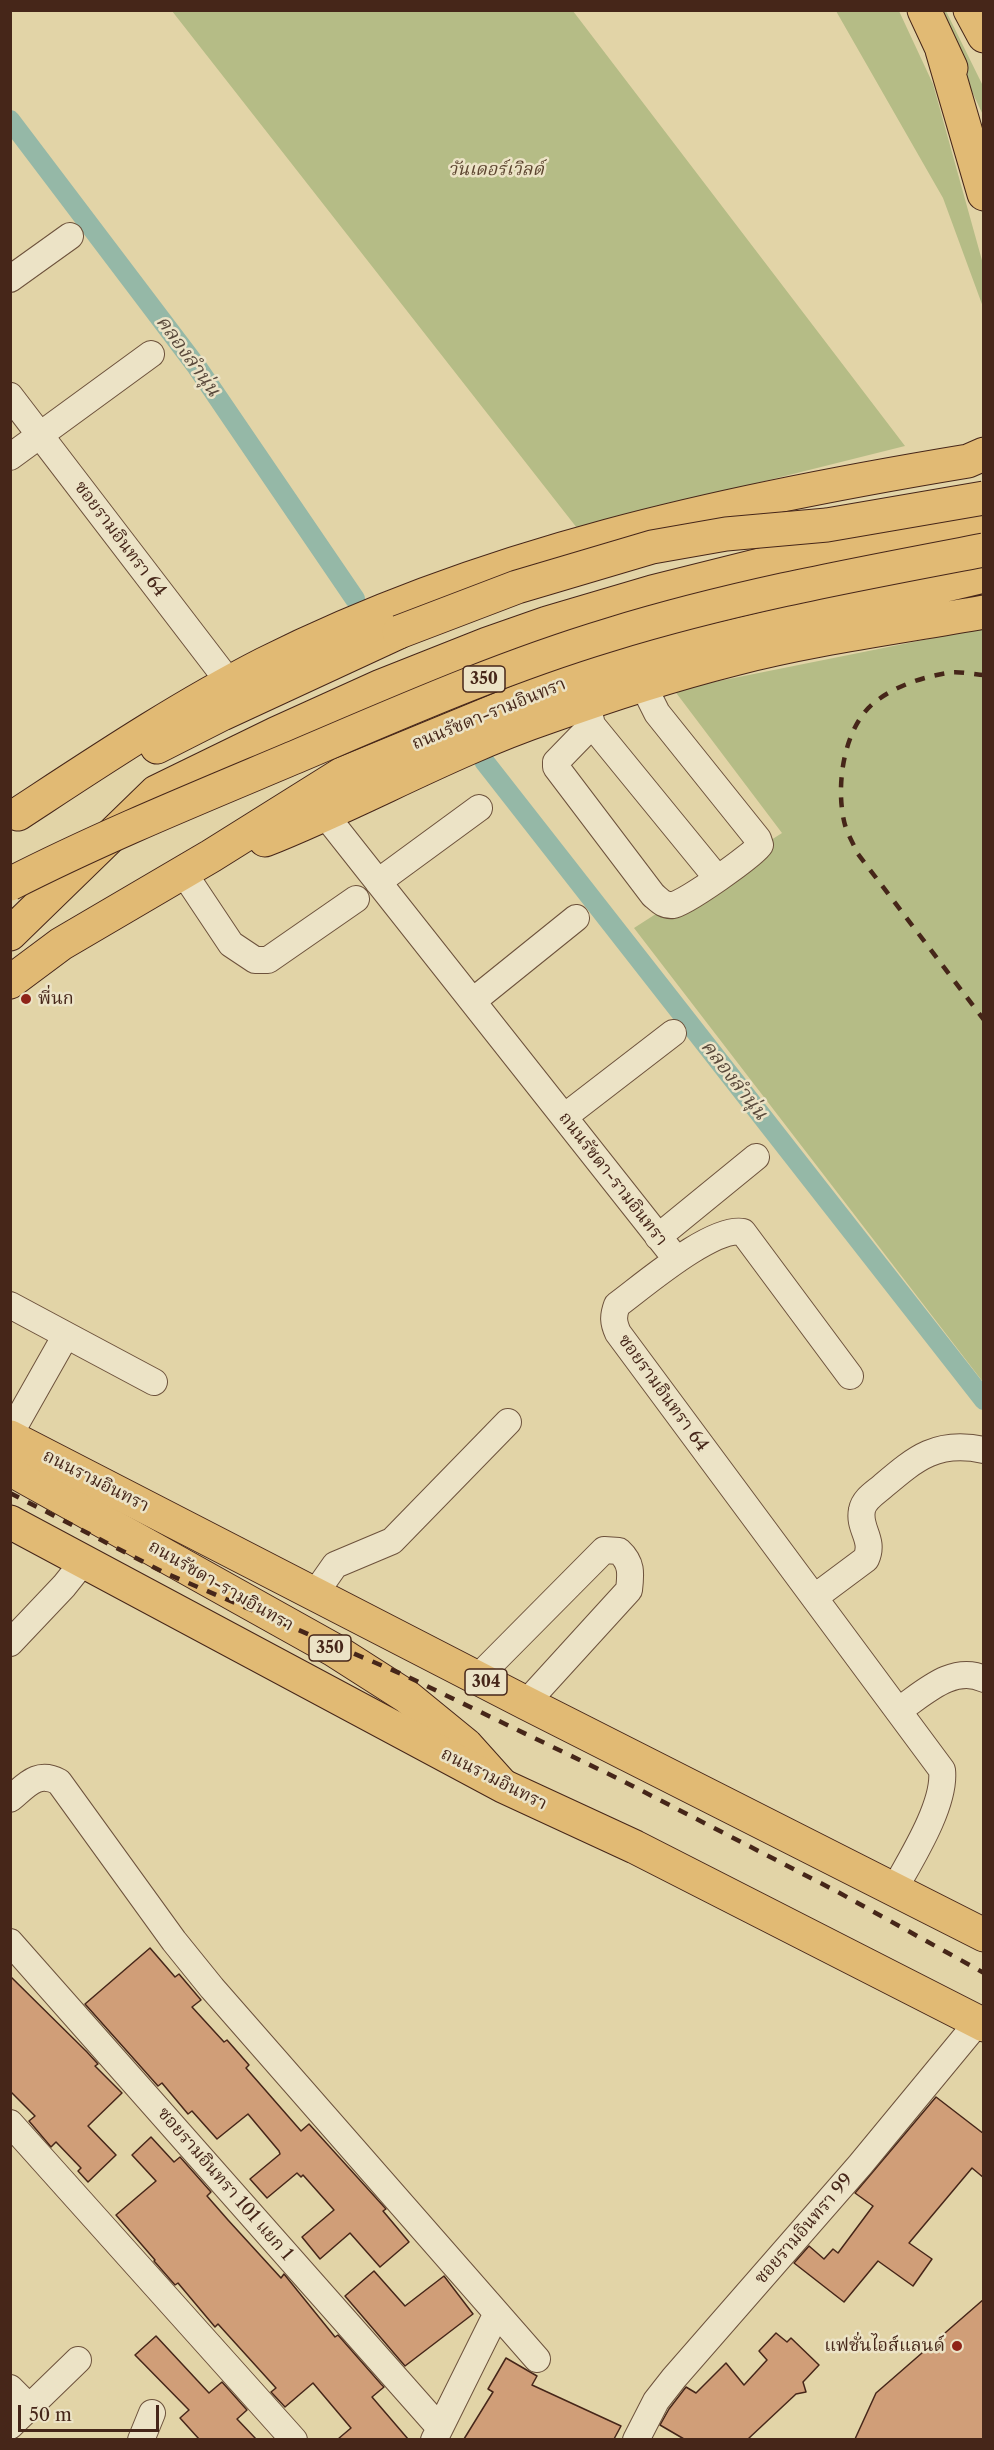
<!DOCTYPE html>
<meta charset="utf-8">
<style>
body{margin:0}
#map{position:relative;width:994px;height:2450px;overflow:hidden;background:#e2d4a7;font-family:"Libre Caslon Text",serif}
canvas{display:block}
.frame{position:absolute;inset:0;border:12px solid #462619;pointer-events:none}
.scale{position:absolute;left:18px;top:2405px;width:141px;height:27px;box-sizing:border-box;border:3px solid #462619;border-top:0;padding-left:8px;font-size:18px;line-height:21px;white-space:nowrap;color:#462619;-webkit-text-stroke:4px #ece3c6;paint-order:stroke}
</style>
<div id="map">
<canvas width="994" height="2450"></canvas>
<div class="frame"></div>
<div class="scale">50 m</div>
</div>
<script>
const c = document.querySelector('canvas').getContext('2d');
c.lineJoin = 'round';
function paint(path, color) { c.fillStyle = color; c.fill(path, 'evenodd'); }
function strokePath(path, color, width, dash) { c.strokeStyle = color; c.lineWidth = width; c.lineCap = dash ? 'butt' : 'round'; c.setLineDash(dash || []); c.stroke(path); }
function label(font, color, halo, rows, align = 'center') {
  c.font = font + ' "Libre Caslon Text","Noto Serif Thai",serif'; c.lineWidth = 5; c.setLineDash([]); c.textBaseline = 'middle'; c.strokeStyle = halo; c.fillStyle = color; for (const [text, x, y, turn = 0] of rows) {
    c.save(); c.translate(x, y); c.rotate((+turn || 0) * Math.PI / 180); c.textAlign = isNaN(turn) ? turn : align; if (halo) c.strokeText(text, 0, 0); c.fillText(text, 0, 0); c.restore();
  }
}
const green = new Path2D(`
 M172 11H573L905 446 577 528Z
 M836 11H899L933 84 983 264V307L943 198Z
 M934 11H946L983 86V115Z
 M983 628V1382L634 928 782 833 674 690Z`);
const canal = new Path2D(`
 M10 120 197 367 355 599
 M484 761 984 1400`);
const building = new Path2D(`
 M150 1948 175 1977 179 1974 201 2000 192 2007 224 2042 227 2040 249 2065 246 2068 301 2131 309 2124 386 2209 383 2211 409 2242 380 2267 350 2233 320 2259 302 2237 334 2210 303 2175 301 2177 297 2173 267 2198 250 2179 280 2154 279 2151 248 2114 217 2139 192 2111 188 2114 162 2083 158 2086 85 2004Z
 M10 1976 87 2052 98 2064 95 2066 122 2093 88 2126 116 2155 88 2182 78 2171 81 2168 56 2142 51 2147 29 2121 35 2116 10 2091Z
 M936 2097 984 2134V2178L972 2168 909 2243 932 2259 913 2286 878 2261 844 2302 794 2263 809 2246 824 2259 833 2249 838 2253 873 2206 855 2193Z
 M151 2137 174 2162 180 2157 211 2192 207 2196 228 2220 281 2278 284 2274 335 2337 338 2335 381 2384 384 2387 372 2397 408 2439H338L351 2428 313 2383 285 2407 271 2392 276 2388 218 2324 215 2327 178 2283 175 2285 154 2261 155 2260 116 2215 156 2181 132 2155Z
 M374 2271 405 2306 444 2276 473 2314 405 2366 345 2296Z
 M984 2299V2439H855L876 2393Z
 M776 2333 787 2342 791 2338 819 2365 803 2382 806 2392 796 2394 748 2439H684L660 2425 669 2409 686 2387 696 2393 726 2363 744 2385 767 2360 759 2351Z
 M156 2336 209 2393 222 2382 247 2410 237 2419 256 2439H199L180 2418 189 2410 135 2355Z
 M506 2358 537 2376 532 2385 621 2426 614 2439H464L493 2392 488 2389Z`);
const minor = new Path2D(`
 M10 279 70 236
 M10 396 229 682
 M10 457 151 354
 M587 704 592 725 556 762V767L653 895C660 901 664 906 673 905 684 904 755 854 760 845L758 839 657 713 643 685
 M592 725 717 878
 M326 816 677 1260
 M183 872 231 944 255 960H268L356 899
 M378 882 479 808
 M473 1001 576 918
 M564 1117 673 1033
 M658 1237 756 1157
 M10 1305 66 1335 10 1434
 M66 1335 154 1382
 M850 1376 743 1232C712 1226 643 1286 617 1305 613 1316 613 1322 618 1333L942 1770C946 1804 911 1859 895 1888
 M314 1595 335 1565 392 1541 508 1422
 M815 1597 866 1559C875 1539 858 1529 862 1510 864 1499 875 1493 883 1486 916 1458 937 1440 984 1450
 M10 1643 64 1586 84 1561
 M477 1678 604 1550 619 1551C632 1563 631 1573 629 1590L526 1703
 M899 1710C923 1694 953 1664 984 1679
 M10 1799C26 1786 37 1770 59 1782L174 1941 212 1988 537 2359
 M10 1942 439 2427
 M10 2123 294 2440
 M10 2388 29 2407
 M10 2426 78 2360
 M141 2440 152 2413
 M434 2440 496 2315
 M636 2440 656 2401 674 2378 860 2165 978 2022`);
const major = new Path2D(`
 M924 10 951 68
 M942 50 984 194
 M157 747 222 714 399 632
 M18 814C99 761 178 708 264 664 485 553 726 501 968 461L984 454
 M265 840C361 802 451 750 548 717 609 695 671 675 734 659 815 638 901 627 984 612
 M10 934 156 792 275 734 381 686 487 644 547 623 652 592 780 560 984 520
 M10 982 61 944 211 856 342 774 558 685 644 657 984 576
 M10 1469 334 1650 406 1696 466 1745 501 1784`);
const highway = new Path2D(`
 M970 10 984 36
 M10 1437 526 1703 984 1935
 M10 1522 503 1786 635 1847 984 2025`);
const rail = new Path2D(`
 M984 675C972 674 958 671 947 673 923 677 895 686 875 702 843 727 835 788 845 825 848 835 854 845 858 854L984 1020
 M10 1493 165 1573 404 1675 621 1780 836 1891 984 1973`);
const majorBridge = new Path2D(`
 M399 632 517 587 652 547 726 534 827 525 984 498
 M10 884C104 836 203 796 300 755 401 712 503 667 609 635 732 597 858 574 984 550`);
const markers = [
 [26,999,6,"#8f2418"],
 [957,2346,6,"#8f2418"]
];
const shields = [
 [484,679,42],
 [330,1648,42],
 [486,1682,42]
];
const shieldNames = [
 ["350",484,679],
 ["350",330,1648],
 ["304",486,1682]
];
const parkNames = [
 ["วันเดอร์เวิลด์",496,170]
];
const streetNames = [
 ["ซอยรามอินทรา 64",120,539,53],
 ["ถนนรัชดา-รามอินทรา",489,714,-22],
 ["ถนนรัชดา-รามอินทรา",613,1179,52],
 ["ซอยรามอินทรา 64",663,1393,54],
 ["ถนนรามอินทรา",96,1481,27],
 ["ถนนรัชดา-รามอินทรา",221,1586,30],
 ["ถนนรามอินทรา",494,1779,27],
 ["ซอยรามอินทรา 101 แยก 1",225,2184,49],
 ["ซอยรามอินทรา 99",804,2229,-49]
];
const poiNames = [
 ["พี่นก",38,999],
 ["แฟชั่นไอส์แลนด์",945,2346,"right"]
];
const waterNames = [
 ["คลองลำนุ่น",188,356,54],
 ["คลองลำนุ่น",734,1080,52]
];
paint(green, '#b5bc86');
strokePath(canal, '#95b8a7', 20);
paint(building, '#d09e78');
strokePath(building, '#462619', 1.5);
strokePath(minor, '#6d523c', 28);
strokePath(major, '#462619', 35);
strokePath(highway, '#462619', 35);
strokePath(minor, '#ece3c6', 26);
strokePath(major, '#e1ba74', 33);
strokePath(highway, '#e1ba74', 33);
strokePath(rail, '#462619', 4.5, [10, 10]);
strokePath(majorBridge, '#462619', 35, []);
strokePath(majorBridge, '#e1ba74', 33);
for (const [x, y, r, color] of markers) { const dot = new Path2D(); dot.arc(x, y, r, 0, 2 * Math.PI); c.fillStyle = color; c.fill(dot); strokePath(dot, '#ece3c6', 2); }
for (const [x, y, w] of shields) { const box = new Path2D(); box.roundRect(x - w / 2, y - 13, w, 26, 4.5); c.fillStyle = '#ece3c6'; c.fill(box); strokePath(box, '#462619', 1.5); }
label('bold 16px', '#462619', null, shieldNames);
label('italic 18px', '#5c442f', '#ece3c6', parkNames);
label('18px', '#462619', '#ece3c6', streetNames);
label('18px', '#462619', '#ece3c6', poiNames, 'left');
label('italic 20px', '#5a4a3c', '#ece3c6', waterNames);
</script>
